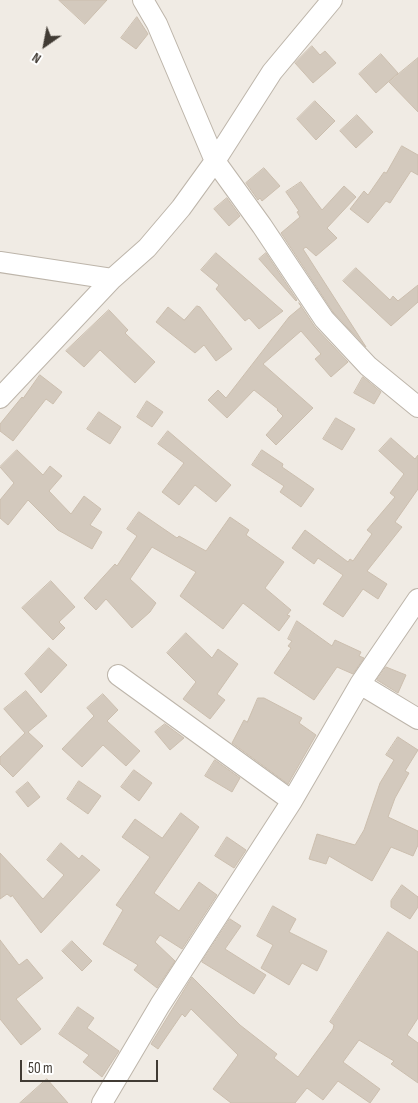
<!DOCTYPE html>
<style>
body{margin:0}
#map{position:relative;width:418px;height:1103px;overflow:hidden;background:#f0ebe4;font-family:"Sofia Sans Condensed",sans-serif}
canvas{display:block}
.north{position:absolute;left:20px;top:20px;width:50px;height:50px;-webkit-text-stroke:4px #fff;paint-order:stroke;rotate:213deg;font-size:14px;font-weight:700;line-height:20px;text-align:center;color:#413b34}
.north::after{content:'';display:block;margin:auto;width:18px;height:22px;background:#413b34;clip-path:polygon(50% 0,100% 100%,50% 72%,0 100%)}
.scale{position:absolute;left:20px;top:1060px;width:138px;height:22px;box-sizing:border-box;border:2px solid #413b34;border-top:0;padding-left:6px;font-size:15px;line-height:18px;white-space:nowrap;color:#413b34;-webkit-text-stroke:4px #fff;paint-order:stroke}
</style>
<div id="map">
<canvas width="418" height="1103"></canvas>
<div class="north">N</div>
<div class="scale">50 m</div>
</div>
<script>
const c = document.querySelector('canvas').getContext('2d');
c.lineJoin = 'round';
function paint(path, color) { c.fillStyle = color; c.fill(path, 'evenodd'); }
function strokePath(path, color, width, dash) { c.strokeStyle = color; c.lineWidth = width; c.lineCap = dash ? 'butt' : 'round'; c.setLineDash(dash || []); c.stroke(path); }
const building = new Path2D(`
 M59 0H107L85 24Z
 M137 17 148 34 136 49 121 38Z
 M312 46 320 55 325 51 336 63 313 83 295 63Z
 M381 54 398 73 376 93 359 74Z
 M418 58V112L389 82Z
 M315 101 335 121 316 140 297 119Z
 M357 115 373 132 356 148 340 131Z
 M402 146 418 155V175L411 171 390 203 386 201 368 223 350 209 364 191 368 195 384 172 386 173Z
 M264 168 280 186 262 201 260 198 258 200 246 183Z
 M301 182 322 210 344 186 356 197 327 228 337 238 316 256 306 247 303 249 366 347 333 312 281 233 300 217 297 212 299 211 286 192Z
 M227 198 240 216 229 226 214 209Z
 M216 253 245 278 283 311 259 329 249 318 245 321 216 289 219 285 201 270Z
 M266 253 297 300 296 301 259 259Z
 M356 268 390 300 393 296 398 301 418 285V302L391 326 343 281Z
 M299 303 315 327 348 362 331 377 315 359 321 354 301 331 263 364 313 408 276 445 266 435 283 416 277 410 278 409 254 390 227 418 208 400 218 390 226 398 289 317 301 307Z
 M197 306 200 307 232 349 216 361 204 345 195 353 156 322 168 307 184 320Z
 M109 310 128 330 125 333 155 362 135 383 100 350 84 367 66 351Z
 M40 375 62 392 53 404 46 399 13 441 0 431V424L22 397 23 398Z
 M363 377 381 392 374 404 354 393Z
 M147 401 163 412 152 427 137 417Z
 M99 412 121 427 110 444 87 429Z
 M336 418 355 429 342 450 323 439Z
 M168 431 231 485 216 502 195 485 179 505 162 492 184 463 158 444Z
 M391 438 415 459 418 455V489L395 522 402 527 367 571 387 584 378 599 363 589 343 617 323 604 343 575 318 558 314 564 292 548 305 530 348 562 350 559 353 561 372 534 367 530 395 497 390 493 404 474 379 451Z
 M17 450 43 475 50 466 62 476 49 491 71 514 84 496 101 509 90 525 102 532 92 549 58 530 28 500 8 525 0 518V500L14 483 0 467Z
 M262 450 283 464 282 467 314 489 301 507 280 492 284 486 252 465Z
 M139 512 177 538 179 536 206 551 230 517 249 530 246 535 284 562 265 588 291 610 287 615 290 616 279 631 243 603 223 629 180 596 196 572 152 547 130 579 156 603 150 612 132 628 106 599 96 610 84 598 115 564 117 566 137 536 127 529Z
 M51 581 75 607 59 622 65 628 53 640 22 608Z
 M297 621 332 646 335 640 361 652 359 656 364 658 353 674 337 667 314 700 274 673 291 648 288 646 292 641 288 639Z
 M186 633 212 658 218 649 238 664 217 694 225 700 210 719 183 699 196 682 167 653Z
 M49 648 67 665 41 693 25 674Z
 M386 667 406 675 398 693 377 680Z
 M26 691 47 716 28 732 43 746 13 777 0 764V757L25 733 4 709Z
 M103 694 118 710 107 721 140 751 126 766 103 745 82 767 62 749 94 716 87 708Z
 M258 698H264L302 718 299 723 316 735 288 784 232 743 244 720 247 722Z
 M165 724 184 738 170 750 155 732Z
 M398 737 418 750 405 771 409 773 395 798 388 817 418 831V845L413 856 391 847 372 881 329 856 326 864 309 859 317 834 355 845 364 830 380 783 394 760 386 755Z
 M215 760 240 778 232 792 205 776Z
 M134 770 152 783 139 801 121 787Z
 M79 781 101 796 88 814 67 799Z
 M28 782 40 797 28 807 16 792Z
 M181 813 199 827 154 893 179 911 199 882 217 895 182 949 160 935 155 942 175 961 157 988 134 970 138 965 103 944 123 910 116 905 150 857 122 837 135 819 162 838Z
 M227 837 246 850 234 868 215 856Z
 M61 843 79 859 82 855 100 870 41 933 12 895 11 897 7 894 0 899V853L43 899 64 875 47 860Z
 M402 885 418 897V907L410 919 391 907V901Z
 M273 906 296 919 289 932 327 951 317 971 302 963 289 985 261 968 273 945 257 936Z
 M230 919 241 926 225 949 266 975 254 994 202 962Z
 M388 932 418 952V1018L407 1035 418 1043V1083L391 1064 394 1061 359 1040 343 1062 380 1089 370 1103 338 1081 323 1100 307 1088 295 1103H231L213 1089 238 1055 191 1009 185 1017 182 1014 158 1049 151 1044 192 977 240 1025 277 1054 274 1058 298 1077 333 1029 334 1025 330 1022Z
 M0 940 19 965 27 959 43 978 16 999 41 1029 21 1045 0 1019Z
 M72 941 92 961 82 971 62 951Z
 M78 1007 94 1018 87 1028 119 1051 102 1077 83 1062 89 1055 59 1034Z
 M47 1079 68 1103H20Z`);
const minor = new Path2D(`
 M143 0 157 24 215 161 262 226 324 319 368 366 418 407
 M0 262 112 279
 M0 398 112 279 147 248 181 208 215 161 272 72 332 0
 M118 675 292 801
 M360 684 418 719
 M102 1103 160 1005 292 801 360 684 418 599`);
paint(building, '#d3c9bd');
strokePath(building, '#cbbeae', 1);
strokePath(minor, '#bdb5aa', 22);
strokePath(minor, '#fff', 20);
</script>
